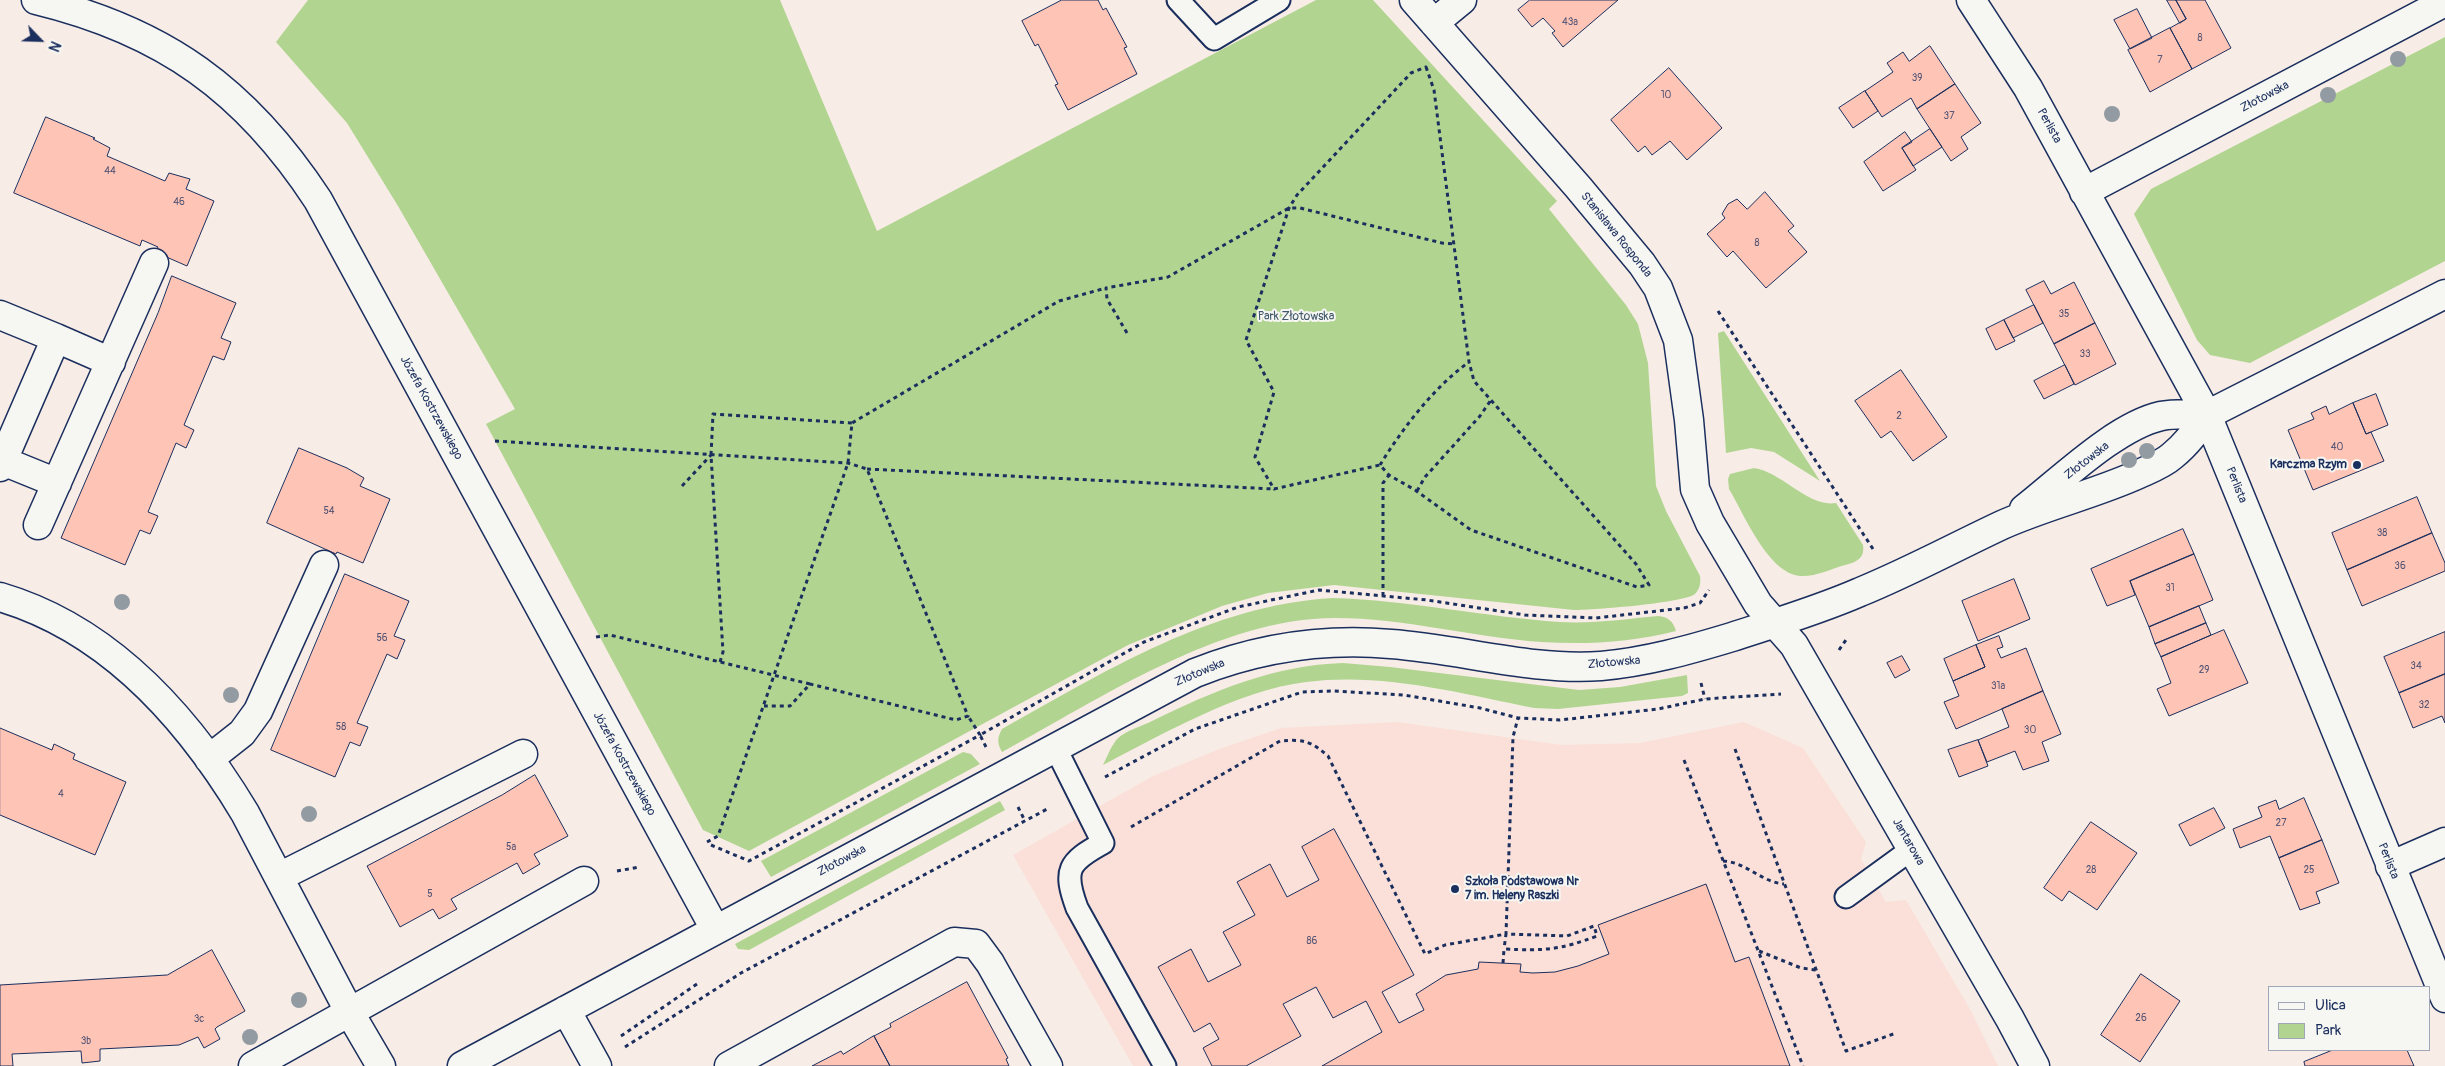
<!DOCTYPE html>
<meta charset="utf-8">
<style>
body{margin:0}
#map{position:relative;width:2445px;height:1066px;overflow:hidden;background:#f8ece6;font-family:Pangolin,sans-serif}
canvas{display:block}
.legend{position:absolute;left:2268px;top:986px;width:162px;height:65px;box-sizing:border-box;background:#f6f6f2;border:1px solid #9ea6b7;margin:0;padding:6px 9px;list-style:none;font-size:15px;color:#1b2f5e}
.legend li{display:flex;align-items:center;gap:10px;height:25px}
.legend b{width:25px;border:1px solid #9ea6b7}
.north{position:absolute;left:15px;top:15px;width:50px;height:50px;-webkit-text-stroke:4px #f6f6f2;paint-order:stroke;rotate:114deg;font-size:14px;font-weight:700;line-height:20px;text-align:center;color:#1b2f5e}
.north::after{content:'';display:block;margin:auto;width:18px;height:22px;background:#1b2f5e;clip-path:polygon(50% 0,100% 100%,50% 72%,0 100%)}
</style>
<div id="map">
<canvas width="2445" height="1066"></canvas>
<ul class="legend">
<li><b style="height:6px;background:#f6f6f2"></b>Ulica</li>
<li><b style="height:14px;background:#b1d590"></b>Park</li>
</ul>
<div class="north">N</div>
</div>
<script>
const c = document.querySelector('canvas').getContext('2d');
c.lineJoin = 'round';
function paint(path, color) { c.fillStyle = color; c.fill(path, 'evenodd'); }
function strokePath(path, color, width, dash) { c.strokeStyle = color; c.lineWidth = width; c.lineCap = dash ? 'butt' : 'round'; c.setLineDash(dash || []); c.stroke(path); }
function label(font, color, halo, rows, align = 'center') {
  c.font = font + ' Pangolin,sans-serif'; c.lineWidth = 4; c.setLineDash([]); c.textBaseline = 'middle'; c.strokeStyle = halo; c.fillStyle = color; for (const [text, x, y, turn = 0] of rows) {
    c.save(); c.translate(x, y); c.rotate((+turn || 0) * Math.PI / 180); c.textAlign = isNaN(turn) ? turn : align; if (halo) c.strokeText(text, 0, 0); c.fillText(text, 0, 0); c.restore();
  }
}
const built = new Path2D(`
 M1397 722 1562 745 1640 743 1744 722 1803 748 1866 842 1861 859 1886 902 1906 900 1970 1009 1998 1066H1133L1013 855 1153 776 1222 748 1281 728Z`);
const green = new Path2D(`
 M308 0H780L877 231 1316 0H1373L1557 201 1549 209 1626 305 1638 324 1648 363 1656 486 1666 511 1700 576C1701 582 1700 589 1695 594 1684 603 1593 610 1574 610L1334 585 1268 593 1222 606 1128 645 749 851 703 830 486 424 515 409 398 206 347 123 276 42Z
 M2445 37V261L2250 363 2210 355 2197 340 2134 214 2151 189Z
 M1724 331 1820 481 1774 452 1751 448 1726 453 1718 333Z
 M1754 468C1782 472 1809 508 1836 503L1863 545C1865 558 1857 562 1845 565 1831 569 1815 577 1800 576 1768 573 1744 514 1729 489L1728 479 1730 474Z
 M1333 598C1409 600 1484 617 1560 622 1593 624 1625 619 1658 616 1668 617 1673 621 1676 631 1632 642 1587 645 1541 642 1472 637 1404 618 1335 618 1220 618 1100 699 1002 752 997 743 997 738 1002 729 1106 671 1211 605 1333 598Z
 M1343 663 1390 667 1579 690 1620 687 1687 675 1688 693 1682 696 1558 709 1534 708C1460 693 1381 672 1306 682 1239 690 1163 734 1103 765 1107 757 1112 744 1118 738 1126 731 1142 726 1152 721 1213 691 1275 665 1343 663Z
 M963 752 971 754 980 764 771 877 761 861Z
 M1000 801 1005 810 749 950 738 949 735 944Z`);
const building = new Path2D(`
 M1062 0H1098L1103 10 1106 8 1127 47 1124 48 1137 74 1068 110 1055 85 1058 84 1038 44 1035 46 1022 21Z
 M1530 0H1618L1563 47 1552 33 1555 31 1543 18 1532 27 1518 10Z
 M2167 0H2176L2186 19 2180 23Z
 M2176 0H2205L2231 48 2192 69 2170 28 2186 19Z
 M2137 9 2152 38 2130 49 2114 20Z
 M2170 28 2192 69 2150 92 2128 50Z
 M1930 46 1955 84 1917 109 1911 98 1882 117 1865 91 1893 72 1887 63 1903 52 1909 61Z
 M1669 68 1722 128 1687 160 1670 141 1652 155 1645 146 1638 152 1611 120Z
 M1955 84 1981 123 1961 137 1968 149 1951 161 1917 109Z
 M1865 91 1878 111 1853 128 1839 108Z
 M46 117 95 138 93 139 110 148 107 156 165 181 169 173 190 179 186 189 214 201 187 266 155 252 158 247 142 240 140 246 14 193Z
 M1930 129 1942 147 1913 166 1902 148Z
 M1905 132 1912 142 1902 148 1916 170 1883 191 1864 162Z
 M1765 192 1794 226 1788 231 1807 252 1766 288 1733 251 1727 257 1707 234 1725 218 1722 214 1728 204 1737 199 1747 209Z
 M172 276 236 303 221 338 231 342 224 360 213 356 184 425 194 430 186 448 176 443 148 512 158 516 150 534 140 530 125 565 61 538 158 313Z
 M2044 281 2051 294 2074 282 2095 323 2054 344 2026 290Z
 M2034 305 2043 323 2013 338 2004 320Z
 M2004 320 2015 341 1996 350 1986 329Z
 M2095 323 2116 364 2075 385 2054 344Z
 M2065 365 2074 384 2044 399 2034 381Z
 M1901 370 1947 437 1913 461 1891 431 1881 438 1855 401Z
 M2376 394 2388 425 2366 434 2353 403Z
 M2353 403 2366 434 2371 432 2384 461 2313 490 2288 430 2314 419 2311 413 2326 406 2329 414Z
 M299 448 347 468 364 478 360 486 390 499 363 563 337 552 336 554 267 523Z
 M2417 497 2432 533 2347 570 2332 533Z
 M2183 529 2194 554 2130 581 2135 595 2107 606 2091 569Z
 M2432 533 2445 563V571L2362 606 2347 570Z
 M2194 554 2213 600 2149 627 2130 581Z
 M345 574 409 601 394 636 405 640 397 659 387 654 357 723 368 727 360 746 350 742 335 777 271 750Z
 M2014 579 2030 619 1978 641 1962 601Z
 M2199 606 2206 623 2155 644 2149 627Z
 M2206 623 2211 635 2161 657 2155 644Z
 M2224 630 2248 683 2169 716 2157 689 2171 683 2161 657Z
 M2445 632V674L2399 693 2384 657Z
 M1999 636 2003 647 1997 649 2001 658 2026 648 2043 691 1956 729 1944 702 1959 696 1953 681 1985 667 1976 645Z
 M1976 645 1985 667 1953 681 1944 659Z
 M1902 656 1910 670 1895 678 1887 663Z
 M2445 674V723L2442 716 2413 728 2399 693Z
 M2043 691 2061 734 2042 742 2049 761 2023 770 2015 751 1987 762 1978 740 2009 727 2002 709Z
 M0 728 52 750 54 744 75 754 73 759 126 782 95 855 0 815Z
 M1978 740 1988 766 1959 777 1948 750Z
 M535 775 568 836 534 854 540 864 523 874 517 863 451 899 457 909 439 919 433 909 400 927 367 866 502 795Z
 M2304 798 2322 840 2279 858 2270 836 2240 848 2233 829 2262 817 2258 807 2276 800 2279 809Z
 M2214 808 2225 828 2190 846 2179 825Z
 M2091 822 2137 853 2097 910 2069 891 2062 901 2044 888Z
 M1334 829 1414 975 1382 992 1399 1023 1424 1010 1416 994 1446 975 1478 969 1479 962 1521 964 1520 972 1533 973 1555 972 1578 966 1609 954 1598 925 1706 884 1735 962 1749 957 1790 1066H1322L1382 1032 1366 1001 1333 1018 1316 987 1283 1004 1301 1036 1246 1066H1212L1203 1048 1219 1039 1210 1023 1194 1032 1158 967 1191 949 1208 982 1241 965 1223 932 1255 915 1237 882 1270 864 1287 897 1319 880 1302 847Z
 M2322 840 2339 883 2316 892 2320 903 2300 910 2279 858Z
 M212 950 245 1011 217 1027 215 1029 220 1039 204 1048 198 1037 179 1045 100 1049V1061L82 1063 81 1051 12 1054 13 1066H0V985L167 975Z
 M2141 974 2180 1001 2140 1062 2101 1035Z
 M967 982 1008 1058 1006 1059 1009 1066H890L874 1036 891 1027 890 1024Z
 M874 1036 890 1066H812L841 1051 843 1054Z
 M2333 1050H2407L2414 1066H2305L2304 1062Z`);
const path = new Path2D(`
 M1426 67 1434 90 1469 362 1474 381 1636 564 1649 585 1637 587 1471 530 1415 490 1389 475 1380 465 1274 489 1255 457 1274 392 1246 340 1289 208 1297 195 1411 73Z
 M1718 311 1873 549
 M1127 333 1107 299 1106 288 1168 277 1289 208H1300L1442 243 1454 244
 M495 441 848 463 867 469 968 716 956 720 810 684
 M1380 465C1402 429 1434 387 1469 362
 M867 469 1274 489
 M682 486 711 455
 M1417 491 1425 477 1480 416 1491 400
 M1383 596V483L1389 475
 M1684 608 1700 603 1709 590
 M596 637 610 635 810 684 790 706H764
 M1839 650 1848 637
 M720 662 723 652 711 455 713 414 852 423
 M1701 683 1705 699
 M986 747 980 735 1144 642 1238 607 1319 590 1427 600 1525 615 1596 618 1684 608
 M1735 749 1846 1051 1896 1033
 M1684 760 1803 1066
 M1105 777 1195 729 1302 692 1333 691 1404 695 1480 708 1518 718 1560 720 1658 709 1705 699 1781 694
 M1018 807 1025 821
 M1131 827 1280 741C1303 739 1311 741 1328 756L1425 954 1445 945 1506 934 1504 949
 M707 842 718 836 848 463 852 423 1059 301 1106 288
 M711 845 749 861 980 735 968 716
 M1723 861C1746 862 1761 882 1784 884
 M617 871 640 867
 M1759 951 1801 968 1816 970
 M1503 963 1504 949C1544 951 1560 950 1597 936L1594 926 1567 936 1506 934 1513 737 1518 718
 M621 1036 700 982
 M625 1047 741 973 1049 808`);
const lane = new Path2D(`
 M1178 0 1214 39 1279 0
 M1055 747 1103 843C1068 862 1063 870 1077 908L1165 1066
 M1846 897 1912 849`);
const street = new Path2D(`
 M36 0C164 31 246 90 318 200L715 929
 M1414 0 1578 187 1642 264 1658 288 1678 340 1689 420 1695 489 1710 523 1758 604 1794 645 2010 1019 2035 1066
 M1971 0 2028 88 2207 415 2445 998
 M1434 23 1462 0
 M2084 192 2445 2
 M0 315 56 338 0 467
 M56 338 111 362
 M3 461 57 483
 M2024 509C2060 481 2116 426 2161 416 2176 413 2192 414 2207 415
 M38 525 154 263
 M0 597C109 629 188 718 245 813L350 1013 381 1066
 M209 759 242 733 258 711 324 565
 M2390 866 2445 842
 M279 877 523 754
 M566 1010 597 1066
 M253 1066 584 881
 M462 1066 1195 673C1258 648 1323 638 1391 644 1461 649 1530 671 1601 666 1646 662 1689 650 1732 637 1775 623 1819 610 1860 592 1909 572 1955 547 2002 525 2047 505 2095 494 2139 474 2150 469 2163 464 2172 456 2187 444 2197 430 2207 415L2445 294
 M729 1066 954 942 976 944 990 963 1048 1066`);
const trees = [
 [2398,59],
 [2328,95],
 [2112,114],
 [2147,451],
 [2129,460],
 [122,602],
 [231,695],
 [309,814],
 [299,1000],
 [250,1037]
];
const markers = [
 [2357,465,5,"#1b2f5e"],
 [1455,889,5,"#1b2f5e"]
];
const numberNames = [
 ["43a",1570,22],
 ["8",2200,38],
 ["7",2160,60],
 ["39",1917,78],
 ["10",1666,95],
 ["37",1949,116],
 ["44",110,171],
 ["46",179,202],
 ["8",1757,243],
 ["35",2064,314],
 ["33",2085,354],
 ["2",1899,416],
 ["40",2337,447],
 ["54",329,511],
 ["38",2382,533],
 ["36",2400,566],
 ["31",2170,588],
 ["56",382,638],
 ["34",2416,666],
 ["29",2204,670],
 ["31a",1998,686],
 ["32",2424,705],
 ["58",341,727],
 ["30",2030,730],
 ["4",61,794],
 ["27",2281,823],
 ["5a",511,847],
 ["28",2091,870],
 ["25",2309,870],
 ["5",430,894],
 ["86",1312,941],
 ["26",2141,1018],
 ["3c",199,1019],
 ["3b",86,1041]
];
const streetNames = [
 ["Złotowska",2265,97,-28],
 ["Perlista",2049,126,61],
 ["Stanisława Rosponda",1616,235,51],
 ["Józefa Kostrzewskiego",431,408,61],
 ["Złotowska",2087,461,-38],
 ["Perlista",2236,485,68],
 ["Złotowska",1614,663,-5],
 ["Złotowska",1200,673,-23],
 ["Józefa Kostrzewskiego",624,764,61],
 ["Jantarowa",1908,842,60],
 ["Złotowska",842,861,-28],
 ["Perlista",2388,861,68]
];
const parkNames = [
 ["Park Złotowska",1296,317]
];
const poiNames = [
 ["Karczma Rzym",2347,465],
 ["Szkoła Podstawowa Nr",1465,882,"left"],
 ["7 im. Heleny Raszki",1465,896,"left"]
];
paint(built, '#fae0d8');
paint(green, '#b1d590');
paint(building, '#fec4b6');
strokePath(building, '#1b2f5e', 1);
strokePath(lane, '#1b2f5e', 25);
strokePath(street, '#1b2f5e', 31);
strokePath(path, '#1b2f5e', 3, [4, 4]);
strokePath(lane, '#f6f6f2', 21);
strokePath(street, '#f6f6f2', 28);
c.fillStyle = '#939ba2';
for (const [x, y] of trees) { c.beginPath(); c.arc(x, y, 8, 0, 2 * Math.PI); c.fill(); }
for (const [x, y, r, color] of markers) { const dot = new Path2D(); dot.arc(x, y, r, 0, 2 * Math.PI); c.fillStyle = color; c.fill(dot); strokePath(dot, '#f6f6f2', 2); }
label('10px', '#545474', null, numberNames);
label('12px', '#1b2f5e', '#f6f6f2', streetNames);
label('12px', '#40586a', '#f6f6f2', parkNames);
label('bold 12px', '#1b2f5e', '#f6f6f2', poiNames, 'right');
</script>
